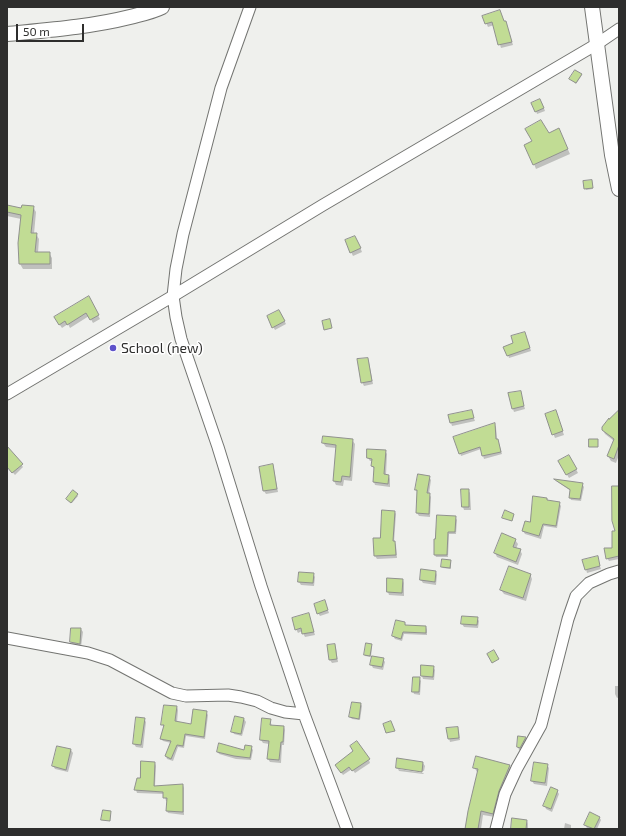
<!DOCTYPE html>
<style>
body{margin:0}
#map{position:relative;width:626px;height:836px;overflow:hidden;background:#eff0ed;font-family:"Exo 2",sans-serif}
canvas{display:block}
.frame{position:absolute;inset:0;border:8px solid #2e2e2d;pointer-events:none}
.scale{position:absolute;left:16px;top:24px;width:68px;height:18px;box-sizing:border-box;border:2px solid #2e2e2d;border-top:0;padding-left:5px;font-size:12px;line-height:14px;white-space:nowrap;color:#2e2e2d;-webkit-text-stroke:3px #fff;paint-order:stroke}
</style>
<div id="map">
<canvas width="626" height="836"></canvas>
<div class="frame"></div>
<div class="scale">50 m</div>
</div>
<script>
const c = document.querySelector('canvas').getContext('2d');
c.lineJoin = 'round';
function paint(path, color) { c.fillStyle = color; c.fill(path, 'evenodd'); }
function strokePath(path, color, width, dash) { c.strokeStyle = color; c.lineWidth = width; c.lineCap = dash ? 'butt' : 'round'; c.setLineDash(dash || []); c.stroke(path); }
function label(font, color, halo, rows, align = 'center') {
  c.font = font + ' "Exo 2",sans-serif'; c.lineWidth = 3; c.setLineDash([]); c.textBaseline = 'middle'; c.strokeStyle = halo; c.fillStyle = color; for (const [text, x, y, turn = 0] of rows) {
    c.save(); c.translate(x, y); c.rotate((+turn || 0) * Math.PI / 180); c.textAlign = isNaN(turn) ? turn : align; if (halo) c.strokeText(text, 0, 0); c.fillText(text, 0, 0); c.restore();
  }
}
const shadow = new Path2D(`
 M483 16 504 22H506L513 45 501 48 494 25 488 27Z
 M581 74 582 75 576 84 570 79Z
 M542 103 545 111 537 114 536 111Z
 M561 134 570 154 536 169 534 164 548 135Z
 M584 182H592L593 189 586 190Z
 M7 206 22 209 33 207 36 212 34 234H36L39 239 38 253H49L52 258V269H23L20 264 19 244 21 219 7 216Z
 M357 240 362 252 353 256 351 252Z
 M88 297 100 319 93 323 89 316 70 328 68 324 62 328 55 318Z
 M279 311 286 324 275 330 268 317Z
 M526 335 531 351 509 358 508 355 514 343Z
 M367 359 369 362 373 384 364 386 362 382Z
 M520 392 525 409 514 412 513 409Z
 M471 411 475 421 452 426 449 416Z
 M556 412 564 435 555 438 546 415Z
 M619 412V455L616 463 611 461 608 456 614 441 605 434 603 430Z
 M494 424 496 427 497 440 499 443 502 454 484 459 481 449 461 456 460 453Z
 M352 440 355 444 352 481 344 480 343 486 336 485 334 481 336 448 326 447 323 443Z
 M7 447 23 467 15 475 7 466Z
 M368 450 385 451 387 454 386 475 389 476 390 479V487L375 485 374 482V469L372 466 373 461H370L368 458Z
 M569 456 578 473 569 478 559 461Z
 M273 465 274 469 278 492 266 494 264 491Z
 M429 477 431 480 429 494 431 497 430 517 419 516 417 513 418 493 416 490Z
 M556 481 582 484 584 487 581 501 571 500 570 497 571 491Z
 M468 490 470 493 471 510H464L463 507Z
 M73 491 78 496 72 503 68 500Z
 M547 499 548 501 559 503 561 506 557 528 544 526 541 539 525 534 523 531 531 523Z
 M395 512 396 514 394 542 396 545 397 558 377 559 375 556Z
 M619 514V559L609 561 607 558 613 549Z
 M455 517 457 520 456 534H449L448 557H436L435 555Z
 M515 540 518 544 516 549 520 550 522 554 518 565 497 557 495 553Z
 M597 558 601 569 587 573 586 569Z
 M451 561V569L443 568 442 567Z
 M422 570 436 572 437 575 436 585 423 583 421 580Z
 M313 574 315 577 314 586 301 585 299 582Z
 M530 574 532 579 526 601 504 594 501 590Z
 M403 580 404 583V596L389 595 388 592Z
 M326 605 329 613 320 616 318 613Z
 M309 615 315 635 305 637 302 631 298 633 296 629Z
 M477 618 479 621 478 628 464 627 462 624Z
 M405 623 406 626 426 627 427 630V635L404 634 402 641 395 639 393 636Z
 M72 629H81L83 632 81 647 73 645 71 642Z
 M334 645 336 648 338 662 332 663 330 660Z
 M372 645 371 657 365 656V655Z
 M383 659 385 662 383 670 373 668 371 664Z
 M433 667 435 670 434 680 423 679 422 676Z
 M419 678 421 681 420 695 414 694 413 691Z
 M615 686H619V697L617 698 615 694Z
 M361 704 362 706 360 720 352 719 350 717Z
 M177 707 178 710 177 723 192 725 206 712 208 715 205 739 186 736 184 748 178 747 173 761 167 759 166 756 171 743 163 741 161 739 164 727 162 724Z
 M144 719 146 722 143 748 136 747 134 744Z
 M244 719 246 722 242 736 234 734 232 731Z
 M270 720 272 726 284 727 285 730 284 745H282L281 763 270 762 268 759 269 744 263 743 261 740Z
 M457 728 459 731 460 740 450 742 449 738Z
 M519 737 526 738 527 741 522 750H519L518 747Z
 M58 747 71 750 73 753 68 772 55 769 53 766Z
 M251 747 253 750 251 760 236 759 219 754 218 752 245 751Z
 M398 759 423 763 425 766 424 771 398 767V769L397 767Z
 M369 760 370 763 355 773 352 769 343 775 338 768Z
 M155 763 156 766 155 786 183 785 184 788V815L168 813 167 811 168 801H166L164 794 137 793 136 790 140 779Z
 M509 765 512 769 495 817 483 815 481 829H466L479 772H477L474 767Z
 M547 765 549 768 547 786 534 784 532 781Z
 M398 769 424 773 423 774 399 771Z
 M557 791 559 794 552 812 546 809 545 806Z
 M599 817 601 820 597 829 587 828 585 825Z
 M527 821 528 824V829H512Z
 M565 823 571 825V829H564Z`);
const building = new Path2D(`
 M500 10 504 21H506L512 42 498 45 492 22 485 24 482 16Z
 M575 70 582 74 576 83 569 79Z
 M540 99 544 108 535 112 531 103Z
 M541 120 549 133 559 128 568 149 533 165 524 145 532 141 525 129Z
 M592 180 593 188 584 189 583 181Z
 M7 205 21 208 22 205 34 206 31 233H37L35 252H50V264H19L18 243 21 215 7 212Z
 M355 236 361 248 350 253 345 240Z
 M89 296 99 315 90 320 86 313 67 325 65 321 59 325 54 317Z
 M279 310 285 321 272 328 267 316Z
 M330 319 332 328 324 330 322 321Z
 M525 332 530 348 507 356 503 347 513 343 511 336Z
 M368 358 372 381 361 383 357 359Z
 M521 391 524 406 512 409 508 393Z
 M472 410 474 418 450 423 448 415Z
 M556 410 563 431 552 435 545 414Z
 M619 410V445L614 459 607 456 614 439 602 430V427L609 418V419Z
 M495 423 496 439H498L501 452 482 456 480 447 459 454 453 437Z
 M323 436 353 439 350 477 342 476 341 482 333 481 336 445 322 443Z
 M589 439H598V447H589Z
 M7 446 23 464 12 473 7 467Z
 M367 449 386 450 384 474 389 475 388 484 373 482 374 467 371 466 372 459 367 458Z
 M569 455 577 469 566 475 558 461Z
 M273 464 277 489 263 491 259 467Z
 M418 474 430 476 427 493H430L429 514 416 513 417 490H415Z
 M554 479 583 483 580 499 569 498 570 490Z
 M612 486H619V556L606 559 604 548H612V531H615L612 521Z
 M461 489H469V507H462Z
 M73 490 78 494 71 503 66 499Z
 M533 496 547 498V500L560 502 556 526 543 524 539 536 522 531 525 521 530 522Z
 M382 510 395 511 393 541H395L396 555 374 556 373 538H380Z
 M505 510 514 514 512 521 502 518Z
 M437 515 456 516 455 532H448L447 555H434V539H435Z
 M502 533 516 539 513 547 521 549 516 562 494 553Z
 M598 556 600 566 585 570 582 560Z
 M442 559 451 560 450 568 441 567Z
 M509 566 531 574 523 598 500 590Z
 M421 569 436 571 435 582 420 580Z
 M299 572 314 573 313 583 298 582Z
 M387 578 403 579 402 593 387 592Z
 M325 600 328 610 317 614 314 604Z
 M309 613 314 632 302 634 301 628 295 630 292 618Z
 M462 616 478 617 477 625 461 624Z
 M396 620 405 622V625L426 626V633L403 632 401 639 392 636Z
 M71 628H81L80 644 70 642Z
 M366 643 372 644 370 656 364 655Z
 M335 644 337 659 329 660 327 645Z
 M494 650 499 659 492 663 487 654Z
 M372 656 384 658 382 667 370 665Z
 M421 665 434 666 433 677 421 676Z
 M413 677H420L419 692H412Z
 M352 702 361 703 359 719 349 717Z
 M164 705 177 706 175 721 191 724 193 709 207 711 204 737 185 734 183 746 177 745 171 759 165 756 171 741 160 739 164 725H161Z
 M235 716 244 718 241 734 231 732Z
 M136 717 145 718 141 745 133 744Z
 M262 718 271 719 270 725 284 726 283 742H281L279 760 267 759 269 741 260 740Z
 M391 721 395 731 386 733 383 724Z
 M458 727 459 738 448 739 446 728Z
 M518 736 526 737 520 748 517 747Z
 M357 741 370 759 352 771 349 767 341 773 335 765 353 751 350 746Z
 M219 743 244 750 245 745 252 746 250 758 234 756 217 752Z
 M57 746 71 749 66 770 52 766Z
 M476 756 510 765 499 791 493 814 481 811 478 829H465L468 811 478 769 473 768Z
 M397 758 423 762 422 772 396 768Z
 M141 761 155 762 154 786 183 784V812L166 811 167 798H163V792L134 790 137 778H140Z
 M534 762 548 764 545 783 531 781Z
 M551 787 558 790 551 809 543 806Z
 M103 810 111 811 110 821 101 820Z
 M590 812 600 817 594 829 584 825Z
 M512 818 527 820 526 829H511Z`);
const minor = new Path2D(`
 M250 7 221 88 183 234 176 269 173 296 176 317 181 339 218 447 261 586 304 714 347 829
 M7 394 173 296 323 205 597 44 619 29
 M7 638 88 653 110 660 172 693 186 696 228 695 241 697 257 701 271 708 285 712 304 714
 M496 829 505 794 517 768 541 725 568 619 576 596 589 583 609 574 619 571`);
const major = new Path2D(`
 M592 7 612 155 619 189
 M7 34C48 30 90 27 130 17 141 14 152 12 162 7`);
const markers = [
 [113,348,4,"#5e52ca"]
];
const poiNames = [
 ["School (new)",121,348]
];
paint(shadow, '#0003');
paint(building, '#c1dc94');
strokePath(building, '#90918e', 1);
strokePath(minor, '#737471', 13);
strokePath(major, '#737471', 16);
strokePath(minor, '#fff', 11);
strokePath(major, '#fff', 14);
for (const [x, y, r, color] of markers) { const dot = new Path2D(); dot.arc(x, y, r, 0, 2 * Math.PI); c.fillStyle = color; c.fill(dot); strokePath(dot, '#fff', 1.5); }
label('14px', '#2e2e2d', '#fff', poiNames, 'left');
</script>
